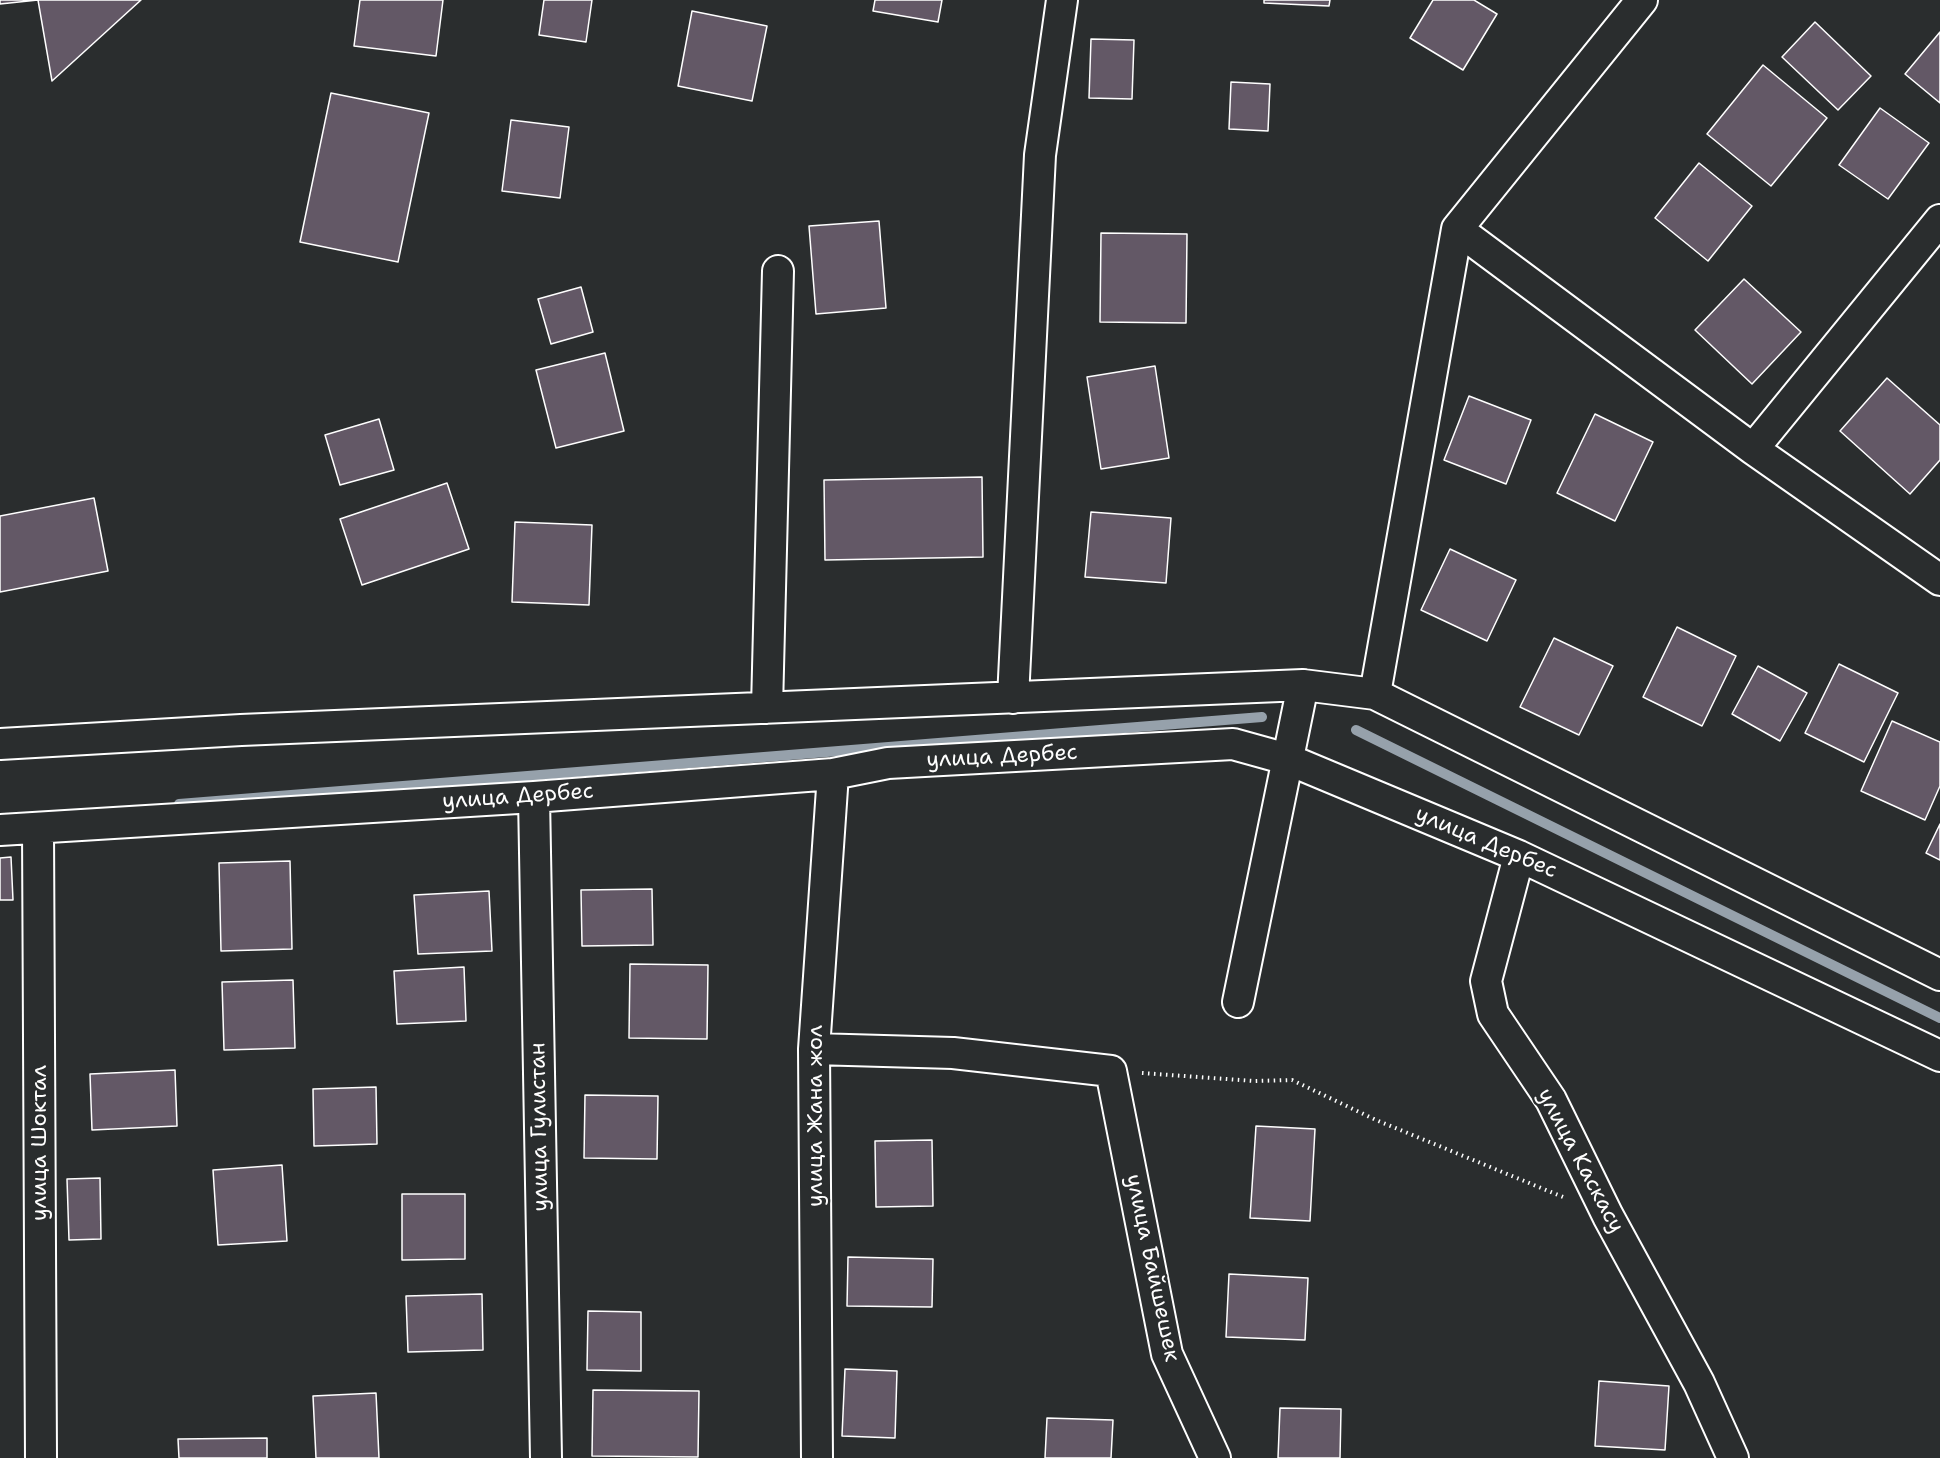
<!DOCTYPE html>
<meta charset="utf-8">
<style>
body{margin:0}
canvas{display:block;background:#2a2d2e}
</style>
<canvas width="1940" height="1458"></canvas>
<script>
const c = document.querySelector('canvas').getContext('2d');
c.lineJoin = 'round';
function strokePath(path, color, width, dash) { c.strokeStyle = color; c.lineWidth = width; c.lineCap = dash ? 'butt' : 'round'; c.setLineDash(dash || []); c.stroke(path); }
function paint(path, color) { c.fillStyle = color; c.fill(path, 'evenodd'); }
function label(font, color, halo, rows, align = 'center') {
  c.font = font + ' "Shantell Sans",sans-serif'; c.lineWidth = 4.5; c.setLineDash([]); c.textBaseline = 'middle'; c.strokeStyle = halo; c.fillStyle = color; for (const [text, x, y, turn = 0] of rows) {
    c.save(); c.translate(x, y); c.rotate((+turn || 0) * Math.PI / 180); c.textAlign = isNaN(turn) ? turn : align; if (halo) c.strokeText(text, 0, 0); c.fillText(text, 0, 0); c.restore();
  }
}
const stream = new Path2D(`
 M1356 730 1940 1018
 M179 804 1262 717`);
const building = new Path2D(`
 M0 0H141L52 81 38 0 0 4Z
 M360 0H443L436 56 354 46Z
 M544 0H592L586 42 539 35Z
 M875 0H942L938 22 873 11Z
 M1264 0H1330L1329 6 1264 3Z
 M1433 0H1474L1497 14 1463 70 1410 38Z
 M692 11 767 26 752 101 678 86Z
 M1815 22 1871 76 1838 110 1782 57Z
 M1940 32V103L1905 74Z
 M1091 39 1134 40 1132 99 1089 98Z
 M1763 65 1827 118 1771 186 1707 134Z
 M1231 82 1270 84 1268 131 1229 129Z
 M331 93 429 113 398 262 300 242Z
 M1880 108 1929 143 1888 199 1839 165Z
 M511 120 569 127 560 198 502 191Z
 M1699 163 1752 206 1708 261 1655 218Z
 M879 221 886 308 816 314 809 226Z
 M1101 233 1187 234 1186 323 1100 322Z
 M1744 279 1801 332 1752 384 1695 330Z
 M581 287 593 332 551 344 538 299Z
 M605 353 624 431 556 448 536 370Z
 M1155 366 1169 458 1101 469 1087 377Z
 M1887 378 1940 425V460L1910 494 1840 431Z
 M1469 396 1531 420 1506 484 1444 460Z
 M1595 414 1653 442 1615 521 1557 493Z
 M379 419 394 470 340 485 325 435Z
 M982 477 983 557 825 560 824 480Z
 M447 483 469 549 362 585 340 519Z
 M94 498 108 571 0 592V516Z
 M1091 512 1171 518 1166 583 1085 577Z
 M515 522 592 525 589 605 512 602Z
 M1450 549 1516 580 1487 641 1421 610Z
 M1677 627 1736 656 1702 726 1643 697Z
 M1554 638 1613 666 1579 735 1520 707Z
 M1839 664 1898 693 1864 762 1805 733Z
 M1758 666 1807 693 1780 741 1732 714Z
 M1892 721 1940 742V786L1925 820 1861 791Z
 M1940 824V860L1926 853Z
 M11 857 13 900H0V858Z
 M290 861 292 949 221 951 219 863Z
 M652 889 653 945 582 946 581 890Z
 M489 891 492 951 418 954 414 895Z
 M630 964 708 965 707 1039 629 1038Z
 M464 967 466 1021 397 1024 394 971Z
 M293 980 295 1048 224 1050 222 982Z
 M175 1070 177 1126 92 1130 90 1074Z
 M376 1087 377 1144 314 1146 313 1089Z
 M585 1095 658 1096 657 1159 584 1158Z
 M1256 1126 1315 1129 1310 1221 1250 1218Z
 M932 1140 933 1206 876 1207 875 1141Z
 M282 1165 287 1241 218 1245 213 1170Z
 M100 1178 101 1239 69 1240 67 1179Z
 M402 1194H465V1259L402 1260Z
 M848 1257 933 1259 932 1307 847 1306Z
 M1229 1274 1308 1278 1305 1340 1226 1337Z
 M482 1294 483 1350 408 1352 406 1296Z
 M588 1311 641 1312V1371L587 1370Z
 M845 1369 897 1371 895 1438 842 1436Z
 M1599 1381 1669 1386 1665 1450 1595 1446Z
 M593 1390 699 1391 698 1457 592 1456Z
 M376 1393 379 1458H316L313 1396Z
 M1280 1408 1341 1409 1340 1458H1278Z
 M1047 1418 1113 1420 1111 1458H1045Z
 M267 1438V1458H179L178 1439Z`);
const path = new Path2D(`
 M1142 1073 1254 1081 1292 1080 1376 1120 1563 1197`);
const minor = new Path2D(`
 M1457 229 1753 449 1940 580
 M1753 449 1940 220
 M1375 694 1457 229 1642 0
 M1013 698 1040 155 1062 0
 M767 708 778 271
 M0 744 241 730 1303 685 1375 694 1940 975
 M534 797 546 1458
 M38 828 41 1458
 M0 830 534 797 833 774 888 763 1233 744 1287 759 1519 856 1940 1056
 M1519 856 1486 981 1493 1014 1551 1100 1608 1216 1699 1383 1733 1458
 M1238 1002 1303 685
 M814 1049 953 1053 1111 1071 1167 1354 1215 1458
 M817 1458 814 1049 833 774`);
const streetNames = [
 ["улица Дербес",1002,757,-3],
 ["улица Дербес",518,797,-4],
 ["улица Дербес",1486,843,23],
 ["улица Жана жол",816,1116,-90],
 ["улица Гулистан",540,1127,-91],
 ["улица Шоктал",40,1143,-90],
 ["улица Каскасу",1580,1161,62],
 ["улица Байшешек",1152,1268,78]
];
strokePath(stream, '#96a1ab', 10);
paint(building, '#635866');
strokePath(building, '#fff', 1.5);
strokePath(minor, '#fff', 34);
strokePath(path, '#fff', 4, [1.5, 4.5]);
strokePath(minor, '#2a2d2e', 30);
label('22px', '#fff', '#2a2d2e', streetNames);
</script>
